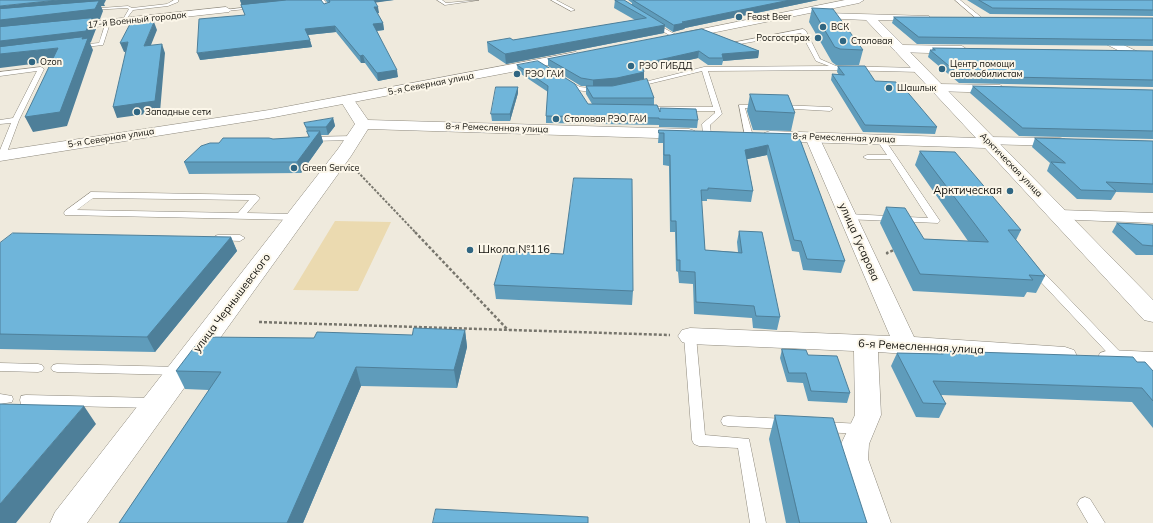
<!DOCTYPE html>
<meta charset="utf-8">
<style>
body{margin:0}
canvas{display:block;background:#efeadd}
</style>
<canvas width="1153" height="523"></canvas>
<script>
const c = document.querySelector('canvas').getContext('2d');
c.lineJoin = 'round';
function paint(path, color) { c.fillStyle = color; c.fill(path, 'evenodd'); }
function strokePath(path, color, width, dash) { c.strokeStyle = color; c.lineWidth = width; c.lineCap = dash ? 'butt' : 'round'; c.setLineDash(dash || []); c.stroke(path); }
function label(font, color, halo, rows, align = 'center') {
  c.font = font + ' Mulish,sans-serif'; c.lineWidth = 4; c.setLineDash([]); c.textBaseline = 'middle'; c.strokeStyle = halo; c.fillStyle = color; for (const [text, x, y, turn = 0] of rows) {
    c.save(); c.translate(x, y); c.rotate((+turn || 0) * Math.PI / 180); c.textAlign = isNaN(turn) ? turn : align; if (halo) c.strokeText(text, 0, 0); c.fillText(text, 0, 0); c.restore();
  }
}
const green = new Path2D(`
 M335 221 391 222 358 291 293 290Z`);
const pathFar1 = new Path2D(`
 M355 169 416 233`);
const path = new Path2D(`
 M415 232 508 330
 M888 254 887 253 896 249
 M259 322 670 335`);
const service = new Path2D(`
 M174 0H178V2L168 6 133 10 124 22 122 21 129 9 127 8 90 10 88 9 128 6 132 8 167 4Z
 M320 0H324L330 9H326Z
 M437 0H442L446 3 479 0 445 5Z
 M551 0H556L575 10 571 11Z
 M955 0H960L981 17V19H977Z
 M258 6 256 8 226 11 224 10Z
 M106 22 110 23 103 45 75 48V46L77 45 99 43Z
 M653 22 678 36 679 37 674 38 651 24Z
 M803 29 806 31 820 59 836 66 920 68 923 70 920 72 839 70 708 71 722 114 710 125 711 134 707 136 703 134 702 124 715 113V111H645L642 109 645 107H713L702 71 636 87 633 85 704 67 829 66 816 61 801 33 729 46 726 44Z
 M41 67 44 69 19 120 6 155 0 157V150L11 123 0 124V120L13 118 37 71 0 76V72Z
 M567 80 580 87 599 89 602 91 599 93 576 90 565 83V81Z
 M739 105H762L765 107 762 109 745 108 753 136 752 138 745 136Z
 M780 105 830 107 833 109 830 111 778 108V106Z
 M354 136H357V140L308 141 304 139 308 137Z
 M877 137H883L940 221 938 223 845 219 843 217 848 214 928 218 890 159H867L863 157 867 155H887L876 139Z
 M91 192 256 195 260 198 247 213 296 214 301 217 296 220 65 215 64 213 65 211ZM93 198 249 200 238 213 77 210Z
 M218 235H240L245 238 240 241 215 240 213 238 215 236Z
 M1042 274 1046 275 1125 357 1127 360 1125 363 1121 364 1117 363 1038 279 1037 277Z
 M690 332 694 333 696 336 705 435 749 439 766 523H750L738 448 699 446 694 444 692 440 684 336 686 333Z
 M0 363 38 364 42 365 44 368 42 371 38 372 0 371Z
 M57 364 179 367 183 368 185 371 183 374 179 375 57 372 53 371 51 368 53 365Z
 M0 394 12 396 13 399 12 402 0 404Z
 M26 395 154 398 159 399 161 403 159 407 154 408 26 405 21 404 20 400 21 396Z
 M728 416 786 419 791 420 793 424 791 428 786 429 728 426 723 425 721 421 723 417Z
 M824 422 861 424 866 425 868 429 866 433 861 434 824 432 819 431 817 427 819 423Z
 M1085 497 1090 499 1105 523H1088L1077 504 1080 499Z`);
const minor = new Path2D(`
 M226 7 231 10 229 12 68 30 63 27 68 24Z
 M938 84 1000 85 1006 89 1000 93 934 91 932 88 934 85Z
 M812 133 817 134 819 137 914 337 1065 347 1074 350 1077 356 1074 362 1065 365 878 352 881 415 869 444 868 459 891 523H859L840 459 841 444 855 415 854 351 690 344 682 342 678 336 682 330 690 328 890 336 805 137 807 134Z
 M988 137 1060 138 1065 139 1067 142 1065 145 1060 146 983 144 981 141 983 138Z
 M1059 210 1153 213V223L1053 219 1050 215 1053 211Z
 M1109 350 1153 352V370L1109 368 1100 365 1097 359 1100 353Z`);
const tertiary = new Path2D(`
 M900 45 904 46 1153 300V322L1144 320 985 148 770 141 764 139 762 136 764 133 770 131 976 138 896 52 894 49 896 46Z
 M347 96 352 97 368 120 689 129 695 131 697 134 695 137 689 139 368 129 351 156 87 523H50L55 512 338 149 355 124 340 100 342 97Z`);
const secondary = new Path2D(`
 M845 0H864L859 3 677 40 671 37 677 34Z
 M825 13 929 16 930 18 929 20 925 21 878 20 903 45 962 46 968 50 962 54 896 52 866 20 821 18 820 16Z
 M1090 29 1153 59V68L1086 34 1084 32Z
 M576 52 582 56 580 59 269 118 0 161V151L269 110Z`);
const wall = new Path2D(`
 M240 0 324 4 328 3 325 0H394L375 2 379 13H377L383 23 384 30 377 31 398 77 378 81 365 63H361L336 32 308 35 312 47 200 60 245 15Z
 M615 0 632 5V3L628 0H818L685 28 684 29 673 32 664 26V33L506 64 488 52 487 42 513 40 635 20 614 8Z
 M967 0H1153V16L990 14Z
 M812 8 863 50 859 65H836L832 62 809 22Z
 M894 17 1153 18V46L917 44 892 23Z
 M702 29 759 51 758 58 723 61 722 65H708L698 58 644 70V79L632 82 654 98V105L660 112 698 120 697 128 659 127V125L546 123V116L548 92 518 72 517 65 588 104H592L586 94V86H581L548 66V59Z
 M933 48 1153 51V87L959 83 928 57 930 50H932Z
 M838 66 875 81 900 88 937 127 935 134 863 132 831 80 832 74 839 75 837 72Z
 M973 86 1153 90V139L1019 136 970 93Z
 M518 87V93L510 121H492L491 114Z
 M750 94 795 113 791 131 753 130 747 111Z
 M333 118 335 126 328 135H321L323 142 301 173 189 174 184 162 219 143 309 137 304 123Z
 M659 130 798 134 845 261 841 273 803 270 799 252 792 251 767 155 747 159 753 191 751 202 707 199V201H701L705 250 738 252 737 242 739 231 780 317 777 330 753 328 752 318 694 314 693 284 679 283 678 272 676 271 675 232H670L669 166 663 165V143H658Z
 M1035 138 1153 141V193L1116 192 1111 200 1077 199 1047 171 1050 163 1032 147Z
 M920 151 1021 230 1016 240 1045 276 1036 293 1027 292 1024 297 913 291 880 223 886 207 924 239 968 241 915 165Z
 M1117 223 1153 225V255H1136L1112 232Z
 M231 237 237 251 155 352 0 349V243Z
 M563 254 633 291 632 305 496 299 494 285Z
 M465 330 467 347 457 388 361 386 303 523H119L209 390 185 389 176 371 314 338 412 335Z
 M782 349 808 355 850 393 847 403 808 401 803 383 787 382 780 358Z
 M942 351 1137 362 1153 371V428L1132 402 941 395 946 404 939 418 916 417 891 366 897 353 941 354Z
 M775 415 867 523H786L769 439Z`);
const shadedWall = new Path2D(`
 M58 0H106L104 4 105 6H101L103 11 100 19 93 20 96 29 91 42 90 43 93 50 67 126 33 132 25 117 85 45 0 54V6Z
 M240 0H295L242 6Z
 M372 0H394L373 3Z
 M790 0H818L685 28 684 29 673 32 674 25 682 22Z
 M374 7H378L379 13 375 14Z
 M154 22 157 30 147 55 144 46Z
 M383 23 384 30 374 31 373 24Z
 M665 25 664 33 506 64 505 54Z
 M335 26 336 32 307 35 305 29Z
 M310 40 312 47 200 60 197 53Z
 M128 42 132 51 124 52 120 43Z
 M162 44 165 53 160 112 117 118 113 107Z
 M58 48 64 60 0 68V54Z
 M699 51 698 58 641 71V64Z
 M759 51 758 58 723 61V58L722 54Z
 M363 55 365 63H361L360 56Z
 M397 70 398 77 378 81 377 73Z
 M644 72V79L617 86 593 87V80Z
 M518 87V93L510 121V114Z
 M333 118 335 126 328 135 326 127Z
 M320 131 323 142 301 173 297 162Z
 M768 145 767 155 743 160 745 150Z
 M231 237 237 251 155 352 147 337Z
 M465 330 467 347 457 388 454 370Z
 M356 367 361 386 303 523H287Z
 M84 406 96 424 16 523H0V504Z`);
const building = new Path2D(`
 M0 0H58L0 6Z
 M287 0H321L324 4 330 2 329 0H374L378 7H374L383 23 373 24 397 70 377 73 363 55 360 56 335 26 305 29 310 40 197 53 199 19 245 15 241 5Z
 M615 0H624L665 25 505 54 487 42 510 38 513 40 646 18Z
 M633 0H790L682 22 685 23 674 25Z
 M979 0H1153V10L993 8Z
 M99 1 95 9 0 20V9Z
 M812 8 833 9 863 50 840 49 835 47Z
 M894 17 1153 18V40L919 37Z
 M92 18 86 31 0 41V27Z
 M154 22 144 46 162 44 155 101 113 107 128 42 120 43 130 24Z
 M702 29 759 51 722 54 723 58H709L699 51 641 64 644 72 617 78 593 80 581 78 548 59Z
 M83 37 82 39 88 38 60 112 25 117 58 48 0 54V47Z
 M933 48 1153 51V80L961 76 930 50H935Z
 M538 61 575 84 588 104 657 105 660 112V108L696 109 698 120 659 119V118L546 116 548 86 517 65Z
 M838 66H865L875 81 896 82 900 88H904L937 127 865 125 832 74 844 75Z
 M647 79 654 98H593L586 86H612Z
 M973 86 1153 90V131L1023 128Z
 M496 87H518L510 114H491Z
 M750 94 788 95 795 113 756 111Z
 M333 118 326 127H306L304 123Z
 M659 130 798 134 845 261 807 259 801 241 794 240 768 145 745 150 753 191 708 188V190H701L705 250 742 253 739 231 762 232 780 317 756 316 754 306 696 302 695 272 680 271V260H677L676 221H671L670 155H664V133H659Z
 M307 131H320L297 162H184L201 146 210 143H219L223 138H269L273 139 309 137Z
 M1035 138 1153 141V184L1106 182 1116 191 1081 190 1051 162 1065 163Z
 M920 151 955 152 1021 230H1008L1045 276 1029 275 1033 280 920 274 886 207 905 208 924 239 988 242Z
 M574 178 632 179 633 291 494 285 504 251 563 254Z
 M1117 223 1153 225V246L1143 245Z
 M13 233 231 237 147 337 0 334V243Z
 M414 328 465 330 454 370 356 367 287 523H119L221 372 176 371 202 337 314 338 317 332 412 335Z
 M782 349 806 350 808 355 837 356 850 393 811 391 806 373H789Z
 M942 351 1133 357 1137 362H1145L1153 371V401L1142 388 933 381 946 404 923 403 897 353 943 354Z
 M0 404 84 406 0 504Z
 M775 415 833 418 867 523H800Z
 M436 509 588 517V523H433Z`);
const markers = [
 [739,17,4,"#306682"],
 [823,27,4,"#306682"],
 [818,38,4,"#306682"],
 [843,41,4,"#306682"],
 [32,62,4,"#306682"],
 [631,66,4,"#306682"],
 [942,69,4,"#306682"],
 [517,74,4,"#306682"],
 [889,88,4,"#306682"],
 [137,112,4,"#306682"],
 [556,119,4,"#306682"],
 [294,168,4,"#306682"],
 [1010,191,4,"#306682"],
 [470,250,4,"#306682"]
];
const farPoinames = [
 ["Feast Beer",747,17],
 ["ВСК",831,27],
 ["Росгосстрах",810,38,"right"],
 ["Столовая",851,41],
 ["Ozon",40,62],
 ["Центр помощи",950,64],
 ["автомобилистам",950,74],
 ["РЭО ГИБДД",639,66],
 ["РЭО ГАИ",525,74],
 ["Шашлык",897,88],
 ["Западные сети",145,112],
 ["Столовая РЭО ГАИ",564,119],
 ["Green Service",302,168]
];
const farStreetnames = [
 ["17-й Военный городок",137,20,-6],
 ["5-я Северная улица",431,84,-11],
 ["8-я Ремесленная улица",497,128,2],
 ["5-я Северная улица",111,138,-9],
 ["8-я Ремесленная улица",844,138,2],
 ["Арктическая улица",1011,165,46]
];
const poiNames = [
 ["Арктическая",1002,191],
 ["Школа №116",478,250,"left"]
];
const streetNames = [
 ["улица Гусарова",859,242,66],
 ["улица Чернышевского",232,303,-53],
 ["6-я Ремесленная улица",921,347,3]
];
paint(green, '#ebdab0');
strokePath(service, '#8e897d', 1);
strokePath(minor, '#8e897d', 1);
strokePath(tertiary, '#8e897d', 1);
strokePath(secondary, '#8e897d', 1);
strokePath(pathFar1, '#78766d', 2, [2.5, 1.5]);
strokePath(path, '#78766d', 2.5, [3, 2]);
paint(service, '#fff');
paint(minor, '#fff');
paint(tertiary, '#fff');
paint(secondary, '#fff');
paint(wall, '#5f9cbb');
paint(shadedWall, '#4e7f99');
paint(building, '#6fb5da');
strokePath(building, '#4e7f99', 1);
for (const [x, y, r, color] of markers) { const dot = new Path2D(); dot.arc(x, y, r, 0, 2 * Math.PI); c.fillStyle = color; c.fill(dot); strokePath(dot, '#fcf7ea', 1.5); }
label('9px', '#100f0a', '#fcf7ea', farPoinames, 'left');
label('9px', '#100f0a', '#fcf7ea', farStreetnames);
label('11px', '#100f0a', '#fcf7ea', poiNames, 'right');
label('11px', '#100f0a', '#fcf7ea', streetNames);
</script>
